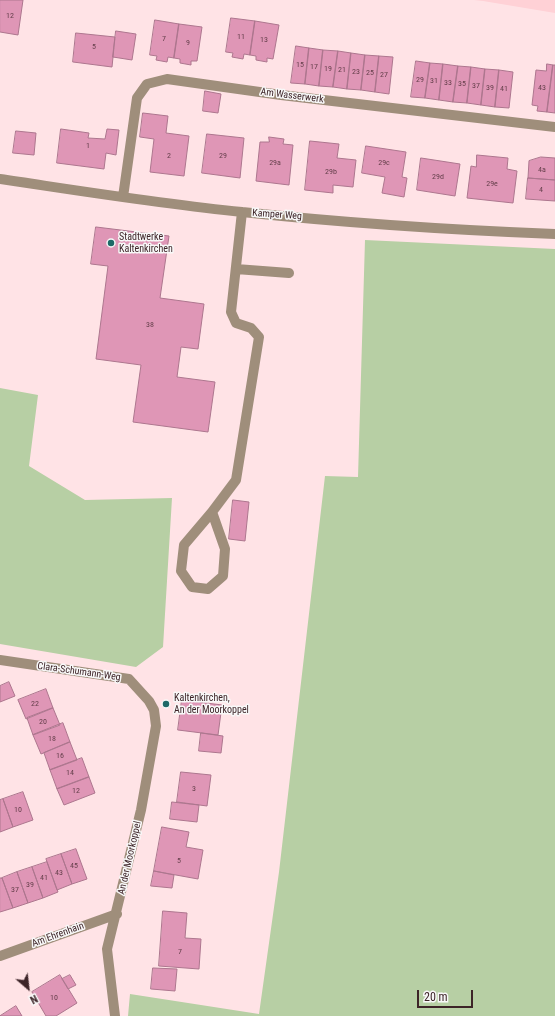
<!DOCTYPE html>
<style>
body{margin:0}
#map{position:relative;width:555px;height:1016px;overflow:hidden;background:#ffe3e6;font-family:"Roboto Condensed",sans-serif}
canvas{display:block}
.north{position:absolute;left:8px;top:968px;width:40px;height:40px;-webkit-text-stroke:3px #f8f8f8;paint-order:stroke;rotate:152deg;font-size:11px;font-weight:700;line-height:16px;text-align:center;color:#3d2428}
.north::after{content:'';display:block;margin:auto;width:14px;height:18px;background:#3d2428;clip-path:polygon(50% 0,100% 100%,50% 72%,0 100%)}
.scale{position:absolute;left:417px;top:990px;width:56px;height:18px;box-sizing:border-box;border:2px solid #3d2428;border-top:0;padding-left:5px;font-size:12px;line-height:14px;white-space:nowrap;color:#3d2428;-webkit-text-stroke:3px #f8f8f8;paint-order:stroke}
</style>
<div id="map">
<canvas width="555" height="1016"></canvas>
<div class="north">N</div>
<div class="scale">20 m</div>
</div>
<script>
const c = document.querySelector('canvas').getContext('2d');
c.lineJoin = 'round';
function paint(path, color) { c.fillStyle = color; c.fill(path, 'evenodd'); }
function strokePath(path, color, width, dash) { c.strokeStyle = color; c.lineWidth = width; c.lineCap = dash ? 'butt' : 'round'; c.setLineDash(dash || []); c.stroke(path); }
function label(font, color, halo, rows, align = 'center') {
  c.font = font + ' "Roboto Condensed",sans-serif'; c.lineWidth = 3; c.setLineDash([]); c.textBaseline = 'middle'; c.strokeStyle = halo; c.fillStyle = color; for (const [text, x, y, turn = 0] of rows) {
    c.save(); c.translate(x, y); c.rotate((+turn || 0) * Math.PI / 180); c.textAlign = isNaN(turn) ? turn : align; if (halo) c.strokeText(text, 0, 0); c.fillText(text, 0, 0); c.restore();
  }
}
const built = new Path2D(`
 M474 0H555V13L483 1Z`);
const green = new Path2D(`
 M365 240 555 249V1016H128L130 994 259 1014 279 872 325 476 358 477Z
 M0 388 38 395 29 466 85 500 172 498 163 647 136 667 0 644Z`);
const building = new Path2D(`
 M0 0H23L18 35 0 32Z
 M231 18 255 21 250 55 244 54 243 59 232 57 233 53 226 52Z
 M155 20 179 24 174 58 168 57 167 62 156 60 157 56 150 55Z
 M255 21 279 25 273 59 267 58V62L256 60V56L250 55Z
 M179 24 202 27 197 61H191V65L180 63V59L174 58Z
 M116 31 136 34 132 60 113 57Z
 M76 33 115 37 112 67 73 62Z
 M296 46 309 48 305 84 291 83Z
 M309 48 323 50 319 86 305 84Z
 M323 50 338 51 333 87 319 86Z
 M338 51 351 53 347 89 333 87Z
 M351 53 365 55 361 90 347 89Z
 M365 55 379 56 375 92 361 90Z
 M379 56 393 57 389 94 375 92Z
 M416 61 430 63 425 98 411 97Z
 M430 63 443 64 439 100 425 98Z
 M443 64 458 66 453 102 439 100Z
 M547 64 553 65 547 112 537 111 538 106 532 105 536 70 546 71Z
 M553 65H555V113L547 112Z
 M458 66 471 67 467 103 453 102Z
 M471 67 485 69 481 105 467 103Z
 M485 69 499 70 495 107 481 105Z
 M499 70 513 72 509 108 495 107Z
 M205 91 221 94 218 113 203 111Z
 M143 113 168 116 166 133 189 136 184 176 150 172 154 139 140 137Z
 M61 129 89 133 88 138 105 139 107 129 119 130 116 155 106 153 104 169 57 163Z
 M16 131 36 133 34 155 13 153Z
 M207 134 244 138 240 178 202 173Z
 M269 137 284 139 283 144 293 145 289 185 256 181 260 142H269Z
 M310 141 339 144 337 158 356 160 353 187 333 185V193L305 190Z
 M366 146 406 152 402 177 407 178 404 197 382 193 385 177 362 173Z
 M477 155 508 158 507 169 517 171 513 203 467 198 471 166 476 167Z
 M541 157 555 158V180L528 178 529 161Z
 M421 158 460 164 455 196 417 190Z
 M528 178 555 180V201L526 199Z
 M96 227 169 236 160 298 204 304 198 349 181 347 177 377 215 382 208 432 133 422 141 365 96 359 108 266 91 264Z
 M233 500 249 502 245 541 229 539Z
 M9 682 15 696 0 702V686Z
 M46 689 53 708 26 719 18 700Z
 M182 700 222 705 218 735 178 730Z
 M53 708 60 725 33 735 27 718Z
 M63 723 70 742 41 754 33 735Z
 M201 733 223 736 221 753 199 751Z
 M70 742 77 760 50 770 44 753Z
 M82 758 89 777 57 789 50 770Z
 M181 772 211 775 207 806 177 802Z
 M89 777 95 793 64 805 57 789Z
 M23 792 33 820 13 827 3 799Z
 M3 799 13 827 0 832V800Z
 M172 802 199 805 197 822 170 819Z
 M162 827 189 832 186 847 203 850 198 879 154 871Z
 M76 849 87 879 72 884 61 854Z
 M61 854 72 884 57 890 46 859Z
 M47 862 58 892 43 898 32 867Z
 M32 867 43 898 28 903 17 872Z
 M154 871 174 875 172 888 151 886Z
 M17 872 28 903 13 908 2 878Z
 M0 878H2L13 908 0 912Z
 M163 911 187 913 185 938 201 939 199 969 159 966Z
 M153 968 177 969 175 991 151 989Z
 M60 975 77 1003 56 1016H46L32 992Z
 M70 975 76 985 68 989 62 979Z
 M16 1006 22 1016H0Z`);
const minor = new Path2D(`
 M0 179C81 191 161 204 242 212 346 223 451 230 555 234
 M123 197 137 98 147 84 167 79 281 95 555 127
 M236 269 289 273
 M212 512 184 545 181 571 192 587 208 589 223 576 225 549 212 512 236 480 259 337 251 328 236 323 231 312 242 212
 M0 660 129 679 149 701 154 710 156 726 141 810 107 949 115 1016
 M0 956 117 914`);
const markers = [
 [111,243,4,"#1d6967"],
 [166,704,4,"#1d6967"]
];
const numberNames = [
 ["12",10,16],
 ["11",241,37],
 ["7",164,39],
 ["13",264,40],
 ["9",188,43],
 ["5",94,47],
 ["15",300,65],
 ["17",314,67],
 ["19",328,69],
 ["21",342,70],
 ["23",356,72],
 ["25",370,73],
 ["27",384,75],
 ["29",420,80],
 ["31",434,81],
 ["33",448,83],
 ["35",462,84],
 ["37",476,86],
 ["39",490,88],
 ["43",542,88],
 ["41",504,89],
 ["1",88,146],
 ["2",169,156],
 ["29",223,156],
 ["29a",275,163],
 ["29c",384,163],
 ["4a",542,170],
 ["29b",331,172],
 ["29d",438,177],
 ["29e",492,184],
 ["4",541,190],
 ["38",150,325],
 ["22",35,704],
 ["20",43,722],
 ["18",52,739],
 ["16",60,756],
 ["14",70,773],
 ["3",194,789],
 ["12",76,791],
 ["10",18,810],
 ["5",179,861],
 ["45",74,866],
 ["43",59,873],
 ["41",44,878],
 ["39",30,885],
 ["37",15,890],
 ["7",180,952],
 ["10",54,998]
];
const streetNames = [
 ["Am Wasserwerk",292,96,7],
 ["Kamper Weg",277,215,4],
 ["Clara-Schumann-Weg",79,672,8],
 ["An der Moorkoppel",130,858,-77],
 ["Am Ehrenhain",58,935,-20]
];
const poiNames = [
 ["Stadtwerke",119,237],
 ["Kaltenkirchen",119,249],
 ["Kaltenkirchen,",174,698],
 ["An der Moorkoppel",174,710]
];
paint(built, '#ffd1d6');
paint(green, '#b7cfa4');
paint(building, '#df96b6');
strokePath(building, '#ad768e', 1);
strokePath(minor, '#9f8e7b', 10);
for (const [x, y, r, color] of markers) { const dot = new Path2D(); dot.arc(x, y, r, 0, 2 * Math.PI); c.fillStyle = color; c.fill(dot); strokePath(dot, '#f8f8f8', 1.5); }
label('8px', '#66404c', null, numberNames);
label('10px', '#3d2428', '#f8f8f8', streetNames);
label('10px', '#3d2428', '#f8f8f8', poiNames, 'left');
</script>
